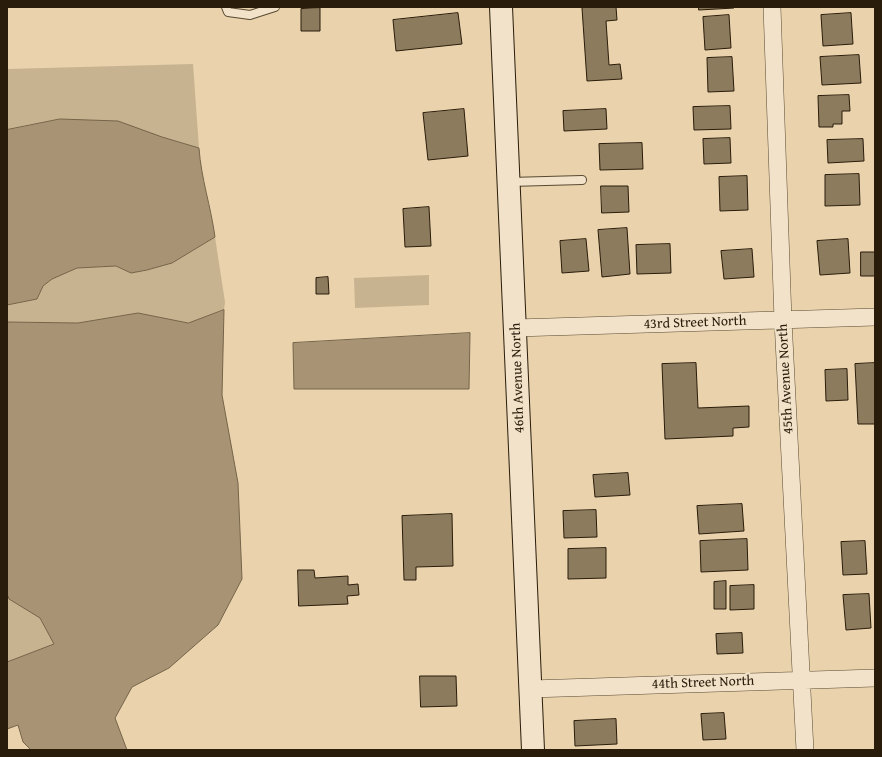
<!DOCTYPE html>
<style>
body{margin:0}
#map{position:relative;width:882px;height:757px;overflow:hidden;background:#e9d2ac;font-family:"Gentium Book Plus",serif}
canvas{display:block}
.frame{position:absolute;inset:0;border:8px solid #291c0a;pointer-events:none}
</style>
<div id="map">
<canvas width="882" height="757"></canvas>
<div class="frame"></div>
</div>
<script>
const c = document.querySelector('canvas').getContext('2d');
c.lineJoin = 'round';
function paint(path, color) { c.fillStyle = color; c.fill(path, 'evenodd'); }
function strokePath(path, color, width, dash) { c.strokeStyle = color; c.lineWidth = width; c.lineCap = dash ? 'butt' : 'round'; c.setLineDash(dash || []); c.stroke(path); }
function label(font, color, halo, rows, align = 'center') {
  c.font = font + ' "Gentium Book Plus",serif'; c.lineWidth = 4; c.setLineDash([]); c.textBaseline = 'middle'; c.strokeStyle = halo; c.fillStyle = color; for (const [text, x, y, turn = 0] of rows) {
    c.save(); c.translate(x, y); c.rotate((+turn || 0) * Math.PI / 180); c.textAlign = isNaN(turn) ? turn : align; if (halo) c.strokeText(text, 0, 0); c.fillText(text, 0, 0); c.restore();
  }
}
const green = new Path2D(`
 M193 64 199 148 162 137 60 119 7 130V69Z
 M215 237 225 302 224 310 188 323 138 313 78 323 7 322V305L37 299 43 286 52 278 77 268 116 266 131 273 147 270 172 263Z
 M429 275V305L355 308 354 278Z
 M7 594 9 599 40 618 55 644 7 662Z`);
const water = new Path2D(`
 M60 119 118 121 162 137 199 148C201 178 211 207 215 237L172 263 147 270 131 273 116 266 77 268 52 279 43 286 37 299 7 305V130Z
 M224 310 222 395 238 483 242 579 218 625 169 668 132 687 115 718 127 750H31L23 742 18 725 7 729V662L54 644 40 618 9 599 7 594V322L78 323 138 313 188 323Z
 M470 333 469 389H294L293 343Z`);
const building = new Path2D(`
 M596 7H616L617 20 606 21 609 65 620 64 622 79 587 81 582 8Z
 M699 7H734V8L699 10Z
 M320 8V31H301V9Z
 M458 13 462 44 396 51 393 20Z
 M851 13 853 44 823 46 821 15Z
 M729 15 731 48 705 50 703 17Z
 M859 55 861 83 822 85 820 57Z
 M732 57 734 91 708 92 707 58Z
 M849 95 850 111H842V124H833V127H819L818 96Z
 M730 106 731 129 694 130 693 107Z
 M464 109 468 156 428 160 423 113Z
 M606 109 607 129 564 131 563 111Z
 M730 138 731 163 704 164 703 139Z
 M863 139 864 161 828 163 827 140Z
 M642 143 643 169 600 170 599 144Z
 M859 174 860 205 825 206V175Z
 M747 176 748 210 720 211 719 177Z
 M601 186H628L629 212 602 213Z
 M429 207 431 246 405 247 403 209Z
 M627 228 630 274 602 277 598 230Z
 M586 239 589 271 562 273 560 241Z
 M848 239 850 273 820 275 817 241Z
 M670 244 671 273 637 274 636 245Z
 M752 249 754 277 724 279 721 251Z
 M861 252H875V276H861Z
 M328 277 329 294H316V278Z
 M696 363 698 408 749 406V427L733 428V436L665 439 662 364Z
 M875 363V424H858L855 364Z
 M847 369 848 400 826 401 825 370Z
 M628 473 630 495 595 497 593 475Z
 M742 504 744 531 699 534 697 506Z
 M596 510 597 537 564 538 563 511Z
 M452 514 453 566 416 567V580H404L402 516Z
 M747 539 748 570 701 572 700 541Z
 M865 541 867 574 843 575 841 542Z
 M606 548V578L568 579V549Z
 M298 570H314L315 578 348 576V585L358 584 359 595 347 596 348 604 299 606Z
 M726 581V609H714V582Z
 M754 585V609L730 610V586Z
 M869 594 871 628 846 630 843 595Z
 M742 633 743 653 717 654 716 634Z
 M420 676H456L457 706 421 707Z
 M724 713 726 739 703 740 701 714Z
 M616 719 617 744 575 746 574 721Z`);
const lane = new Path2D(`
 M226 7 228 12 250 15 275 7
 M510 182 582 180`);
const street = new Path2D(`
 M772 7 783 320 805 750
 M516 328 875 317
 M531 689 875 678`);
const secondary = new Path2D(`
 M501 7 533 750`);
const streetNames = [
 ["43rd Street North",695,323,-2],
 ["46th Avenue North",518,378,-92],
 ["45th Avenue North",786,379,-93],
 ["44th Street North",703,683,-2]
];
paint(green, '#c8b390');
paint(water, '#a89475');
strokePath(water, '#75644a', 1);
paint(building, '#8d7b5e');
strokePath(building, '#291c0a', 1);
strokePath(lane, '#594a32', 10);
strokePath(street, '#594a32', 18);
strokePath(secondary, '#291c0a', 24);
strokePath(lane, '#f1e2c9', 8);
strokePath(street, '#f1e2c9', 17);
strokePath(secondary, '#f1e2c9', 22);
label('14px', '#291c0a', '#f1e2c9', streetNames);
</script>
